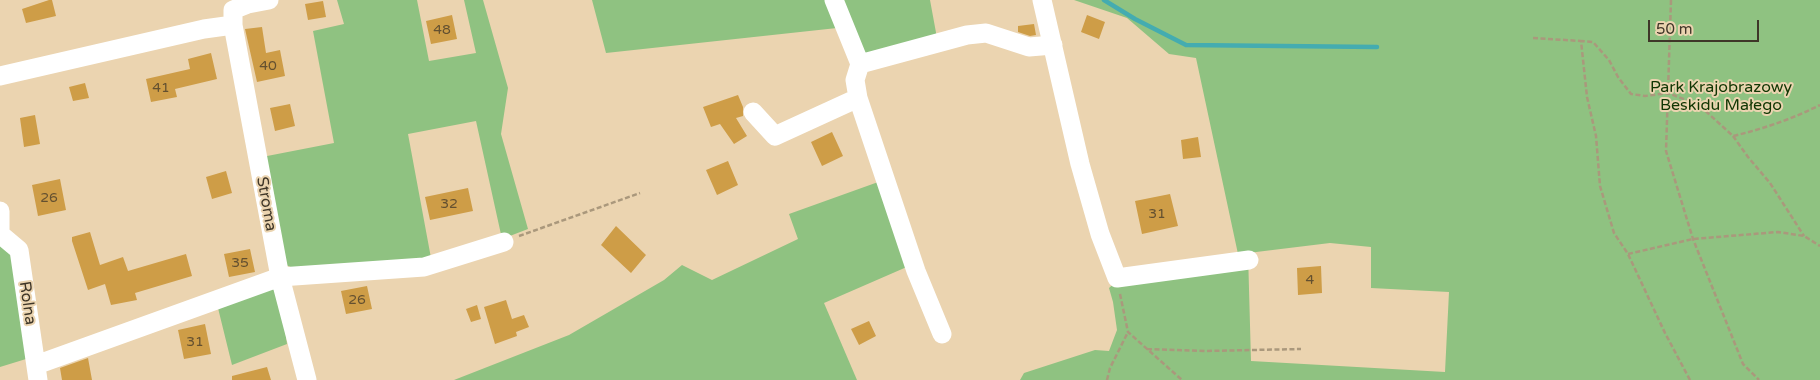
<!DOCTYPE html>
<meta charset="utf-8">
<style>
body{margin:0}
#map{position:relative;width:1820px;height:380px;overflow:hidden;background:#ebd4b0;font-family:"Varela Round",sans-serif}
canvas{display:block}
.scale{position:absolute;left:1648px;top:20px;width:111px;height:22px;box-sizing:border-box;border:2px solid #3f3628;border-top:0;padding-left:6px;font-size:15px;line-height:18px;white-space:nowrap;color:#3f3628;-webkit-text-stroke:4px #ebd4b0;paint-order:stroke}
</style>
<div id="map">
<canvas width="1820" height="380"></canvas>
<div class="scale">50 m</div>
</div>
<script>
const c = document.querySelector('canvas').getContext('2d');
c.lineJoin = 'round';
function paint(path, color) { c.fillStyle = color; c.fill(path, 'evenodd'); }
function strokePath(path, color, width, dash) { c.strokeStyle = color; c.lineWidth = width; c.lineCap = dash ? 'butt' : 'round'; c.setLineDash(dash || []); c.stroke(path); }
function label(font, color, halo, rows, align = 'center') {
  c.font = font + ' "Varela Round",sans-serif'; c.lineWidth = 4; c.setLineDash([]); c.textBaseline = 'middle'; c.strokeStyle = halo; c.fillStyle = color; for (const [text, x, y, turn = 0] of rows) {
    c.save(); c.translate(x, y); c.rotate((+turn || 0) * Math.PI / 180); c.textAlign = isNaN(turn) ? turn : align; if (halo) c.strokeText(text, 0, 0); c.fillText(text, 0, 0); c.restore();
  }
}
const green = new Path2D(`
 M337 0H417L429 61 476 53 464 0H483L508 88 501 134 528 229 502 239 476 121 408 134 431 258 298 270 281 263 262 157 334 143 313 31 344 24Z
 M592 0H830L837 28 606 53Z
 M841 0H930L937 38 871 57 862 52Z
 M1074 0H1820V380H1020L1024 373 1095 350 1109 351 1117 330 1113 302 1109 288 1128 271 1238 254 1196 58 1169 54 1127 18ZM1330 243 1371 247V288L1449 292 1445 372 1251 361 1248 253Z
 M881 181 909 266 824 303 857 380H454L569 335 664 280 682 265 712 280 798 239 789 214Z
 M0 242 13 256 26 359 0 367Z
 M272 284 280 292 287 344 232 365 217 304Z`);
const stream = new Path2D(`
 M1104 0 1135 19 1186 45 1377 47`);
const building = new Path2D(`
 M49 0H52L56 16 26 23 22 9Z
 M323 1 326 17 308 20 305 4Z
 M452 15 457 39 431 44 426 21Z
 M1087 15 1105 22 1099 39 1081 32Z
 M1034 24 1036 35 1030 36 1018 32V26Z
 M262 27 266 53 280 50 285 76 257 82 245 29Z
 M211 53 217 79 175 89 177 97 151 102 146 79 190 69 188 59Z
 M85 83 89 98 73 101 69 87Z
 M738 95 743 107V116L736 118 747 136 734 144 720 124 711 127 703 107Z
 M290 104 295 126 275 131 270 108Z
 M35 115 40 144 24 147 20 118Z
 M832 132 843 156 822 166 811 142Z
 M1198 137 1201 157 1183 159 1181 140Z
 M728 161 738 185 717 195 706 170Z
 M226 171 232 193 212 199 206 177Z
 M60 179 66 210 38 216 32 185Z
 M468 188 473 211 430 220 425 197Z
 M1170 194 1178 226 1142 234 1135 201Z
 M616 226 646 255 631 273 601 245Z
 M90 232 100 265 123 257 128 271 186 254 192 276 135 293 137 300 111 305 105 284 88 290 72 241V237Z
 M250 249 255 272 229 277 224 254Z
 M1321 266 1322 293 1298 295 1297 268Z
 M367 286 372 309 346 314 341 291Z
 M506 300 512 319 524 315 529 327 516 332 517 336 495 344 484 307Z
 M477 305 481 319 471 322 466 309Z
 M869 321 876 336 859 345 851 329Z
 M205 324 211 354 184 359 178 330Z
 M88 358 92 380H62L60 368Z
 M267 367 271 380H232V376Z`);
const path = new Path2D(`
 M1671 0 1666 151 1693 239 1743 364 1759 380
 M1533 38 1581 41
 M1733 136 1748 157 1770 183 1804 236
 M519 236 640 193
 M1628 254 1693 239 1778 232 1804 236 1820 246
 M1120 294 1128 332 1182 380
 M1147 349 1205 351 1301 349
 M1107 380 1110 368 1128 332
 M1690 380 1665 333 1628 254 1614 233 1600 186 1596 136 1587 97 1581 41 1593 42 1609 60 1618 77 1631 94 1645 96 1668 93 1699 105 1733 136C1763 129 1792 119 1820 105`);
const minor = new Path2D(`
 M269 0 248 4 233 10V25L280 277 307 380
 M834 0 860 64
 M1042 0 1080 164 1100 234 1117 278 1249 260
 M0 76 204 29 233 25
 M753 112 775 136 858 98
 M0 211V234
 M0 234 19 250 38 380
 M942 334 916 271 858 98 855 80 860 64 967 35 986 33 1029 47 1053 45
 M36 365 280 277 424 267 504 242`);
const numberNames = [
 ["48",442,30],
 ["40",268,66],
 ["41",161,88],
 ["26",49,198],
 ["32",449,204],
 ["31",1157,214],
 ["35",240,263],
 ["4",1310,280],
 ["26",357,300],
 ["31",195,342]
];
const parkNames = [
 ["Park Krajobrazowy",1721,88],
 ["Beskidu Małego",1721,106]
];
const streetNames = [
 ["Stroma",266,204,80],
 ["Rolna",27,303,82]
];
paint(green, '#8fc281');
strokePath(stream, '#44acb0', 4.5);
paint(building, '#ce9d47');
strokePath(path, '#aa987c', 2.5, [5, 2.5]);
strokePath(minor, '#fff', 19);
label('14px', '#635030', null, numberNames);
label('16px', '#103603', '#ebd4b0', parkNames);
label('16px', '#3f3628', '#ebd4b0', streetNames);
</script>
